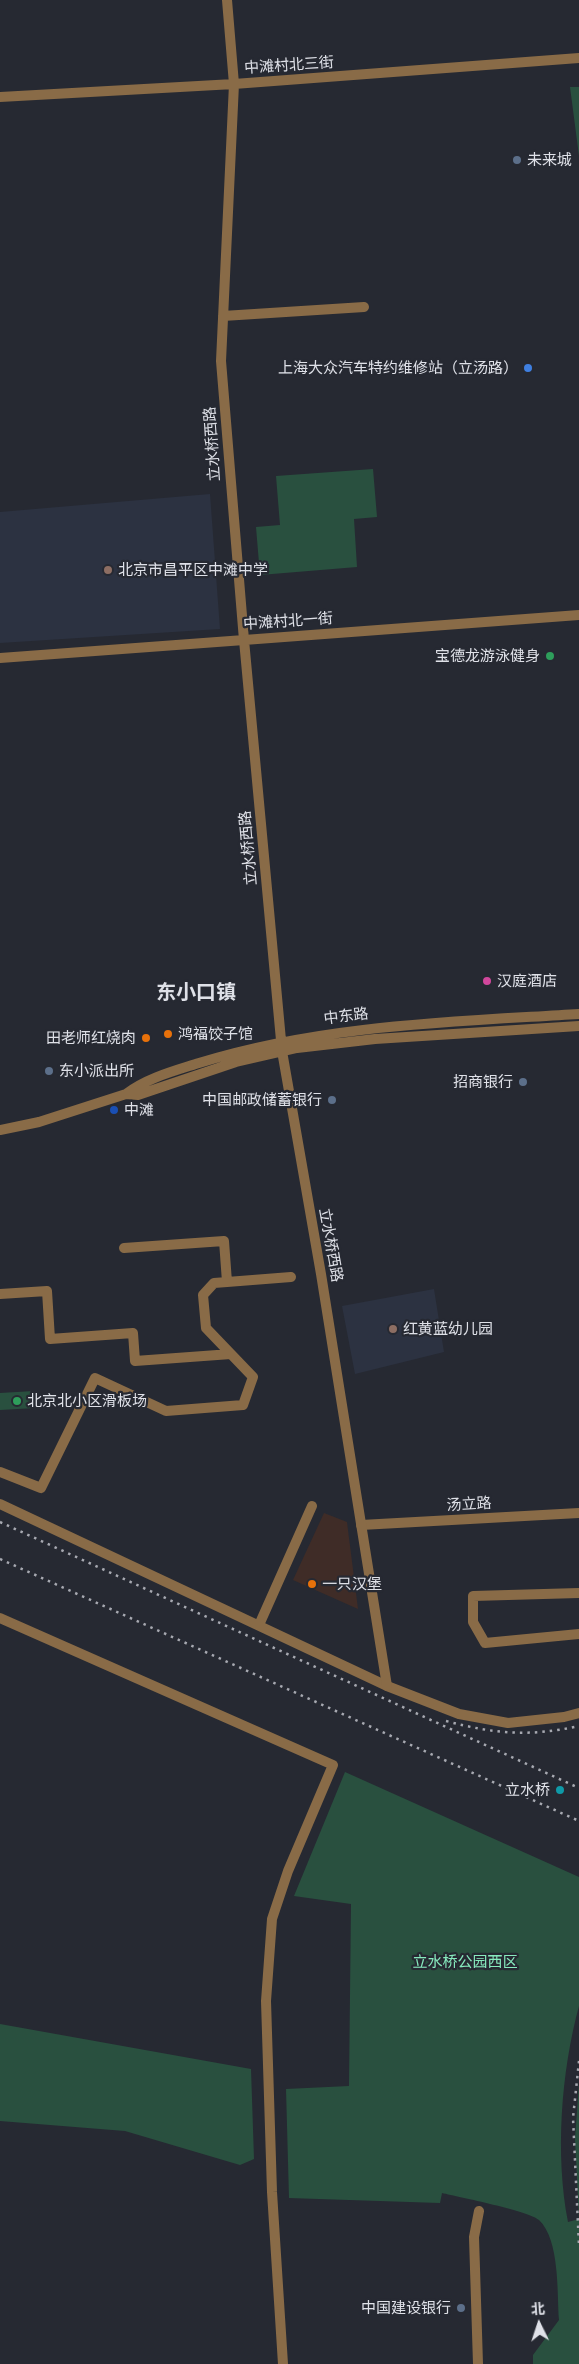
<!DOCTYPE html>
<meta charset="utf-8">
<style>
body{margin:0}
#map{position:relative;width:579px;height:2364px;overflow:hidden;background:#262932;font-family:"Exo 2","Noto Sans SC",sans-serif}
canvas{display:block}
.north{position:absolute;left:514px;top:2299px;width:50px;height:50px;-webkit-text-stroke:4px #262932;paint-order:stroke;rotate:356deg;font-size:14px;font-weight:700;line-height:20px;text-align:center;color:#dfe1e8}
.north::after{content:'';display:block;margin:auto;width:18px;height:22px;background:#dfe1e8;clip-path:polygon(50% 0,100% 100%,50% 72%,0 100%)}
</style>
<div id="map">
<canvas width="579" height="2364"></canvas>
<div class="north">北</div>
</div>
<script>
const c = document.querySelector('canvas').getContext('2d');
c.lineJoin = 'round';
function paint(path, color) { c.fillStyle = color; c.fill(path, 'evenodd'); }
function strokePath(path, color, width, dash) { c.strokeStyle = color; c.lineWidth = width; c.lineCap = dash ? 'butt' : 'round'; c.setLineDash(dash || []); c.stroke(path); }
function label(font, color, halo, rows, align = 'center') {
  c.font = font + ' "Exo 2","Noto Sans SC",sans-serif'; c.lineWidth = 4.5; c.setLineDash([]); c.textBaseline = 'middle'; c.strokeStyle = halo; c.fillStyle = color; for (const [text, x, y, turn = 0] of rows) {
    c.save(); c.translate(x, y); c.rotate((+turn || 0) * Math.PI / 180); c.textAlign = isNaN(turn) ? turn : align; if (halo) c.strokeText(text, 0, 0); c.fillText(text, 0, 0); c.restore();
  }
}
const commercial = new Path2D(`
 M324 1513 347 1522 358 1609 293 1580Z`);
const built = new Path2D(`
 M210 494 220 629 0 643V512Z
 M434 1289 444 1352 355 1374 342 1306Z`);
const green = new Path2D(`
 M570 87H579V156Z
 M373 469 377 517 354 519 357 567 260 575 256 527 280 525 276 476Z
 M34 1391 35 1408 0 1410V1393Z
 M345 1772 579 1877V2006C561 2072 555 2155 568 2222L579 2219 575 2139 579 2083V2364H533V2355L559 2320C557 2293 560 2240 539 2220 529 2211 459 2197 442 2193L440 2203 289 2198 286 2089 349 2086 351 1904 294 1896Z
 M0 2024 251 2069 254 2159 240 2165 125 2131 0 2121Z`);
const minor = new Path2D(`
 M0 97 234 84 579 58
 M223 316 364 307
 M0 658 244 640 221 361 234 84 227 0
 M124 1248 224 1241 227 1282 291 1277
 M0 1294 47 1291 50 1339 133 1333 135 1361 231 1354
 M0 1472 41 1488 95 1378 166 1411 243 1405 253 1377 206 1328 203 1295 214 1283 227 1282
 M0 1504 387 1686 459 1714 508 1723 564 1717 579 1713
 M361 1525 579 1513
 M579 1593 473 1596V1622L485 1643 579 1634
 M0 1618 333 1765 288 1871 272 1919 266 2001 272 2192 283 2364
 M259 1625 312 1506
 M478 2364 474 2237 479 2211`);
const tertiary = new Path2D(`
 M126 1094 138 1095 236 1062 297 1048 375 1039 579 1026
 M0 1130 39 1122 126 1094C147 1078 174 1071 199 1063 322 1025 451 1022 579 1014
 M387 1686 321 1274 282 1051 244 640 579 615`);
const rail = new Path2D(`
 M0 1522 579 1788
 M0 1559 579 1821
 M446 1721C495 1734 529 1737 579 1726
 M579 2061 573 2118 579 2246`);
const markers = [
 [517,160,5,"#5c6f8a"],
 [528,368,5,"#3f7fe0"],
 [108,570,5,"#8d6e63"],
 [550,656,5,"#2e9e5b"],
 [487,981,5,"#d1479c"],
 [168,1034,5,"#e8710a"],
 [146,1038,5,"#e8710a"],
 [49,1071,5,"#5c6f8a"],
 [523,1082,5,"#5c6f8a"],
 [332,1100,5,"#5c6f8a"],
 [114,1110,5,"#1a4fb4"],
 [393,1329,5,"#8d6e63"],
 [17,1401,5,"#2e9e5b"],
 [312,1584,5,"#e8710a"],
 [560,1790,5,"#0f9aa8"],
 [461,2308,5,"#5c6f8a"]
];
const streetNames = [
 ["中滩村北三街",289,65,-4],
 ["立水桥西路",212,444,-94],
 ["中滩村北一街",288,621,-4],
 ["立水桥西路",248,848,-95],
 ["中东路",346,1016,-7],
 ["立水桥西路",331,1245,80],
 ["汤立路",469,1504,-3]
];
const poiNames = [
 ["未来城",527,160],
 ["上海大众汽车特约维修站（立汤路）",518,368,"right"],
 ["北京市昌平区中滩中学",118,570],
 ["宝德龙游泳健身",540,656,"right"],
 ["汉庭酒店",497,981],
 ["鸿福饺子馆",178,1034],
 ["田老师红烧肉",136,1038,"right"],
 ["东小派出所",59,1071],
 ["招商银行",513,1082,"right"],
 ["中国邮政储蓄银行",322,1100,"right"],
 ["中滩",124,1110],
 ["红黄蓝幼儿园",403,1329],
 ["北京北小区滑板场",27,1401],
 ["一只汉堡",322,1584],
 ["立水桥",550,1790,"right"],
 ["中国建设银行",451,2308,"right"]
];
const parkNames = [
 ["立水桥公园西区",465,1962]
];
const districtNames = [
 ["东小口镇",196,992]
];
paint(commercial, '#3f2c27');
paint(built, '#2c3241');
paint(green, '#29503f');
strokePath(minor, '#896b47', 10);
strokePath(tertiary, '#896b47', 10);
strokePath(rail, '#a7a9b1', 2.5, [2.5, 5]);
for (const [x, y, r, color] of markers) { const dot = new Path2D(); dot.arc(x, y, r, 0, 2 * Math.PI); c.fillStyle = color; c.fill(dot); strokePath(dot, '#262932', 2); }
label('15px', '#dfe1e8', '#262932', streetNames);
label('15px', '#dfe1e8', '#262932', poiNames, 'left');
label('15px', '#87eabe', '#262932', parkNames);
label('bold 20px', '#dfe1e8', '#262932', districtNames);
</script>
